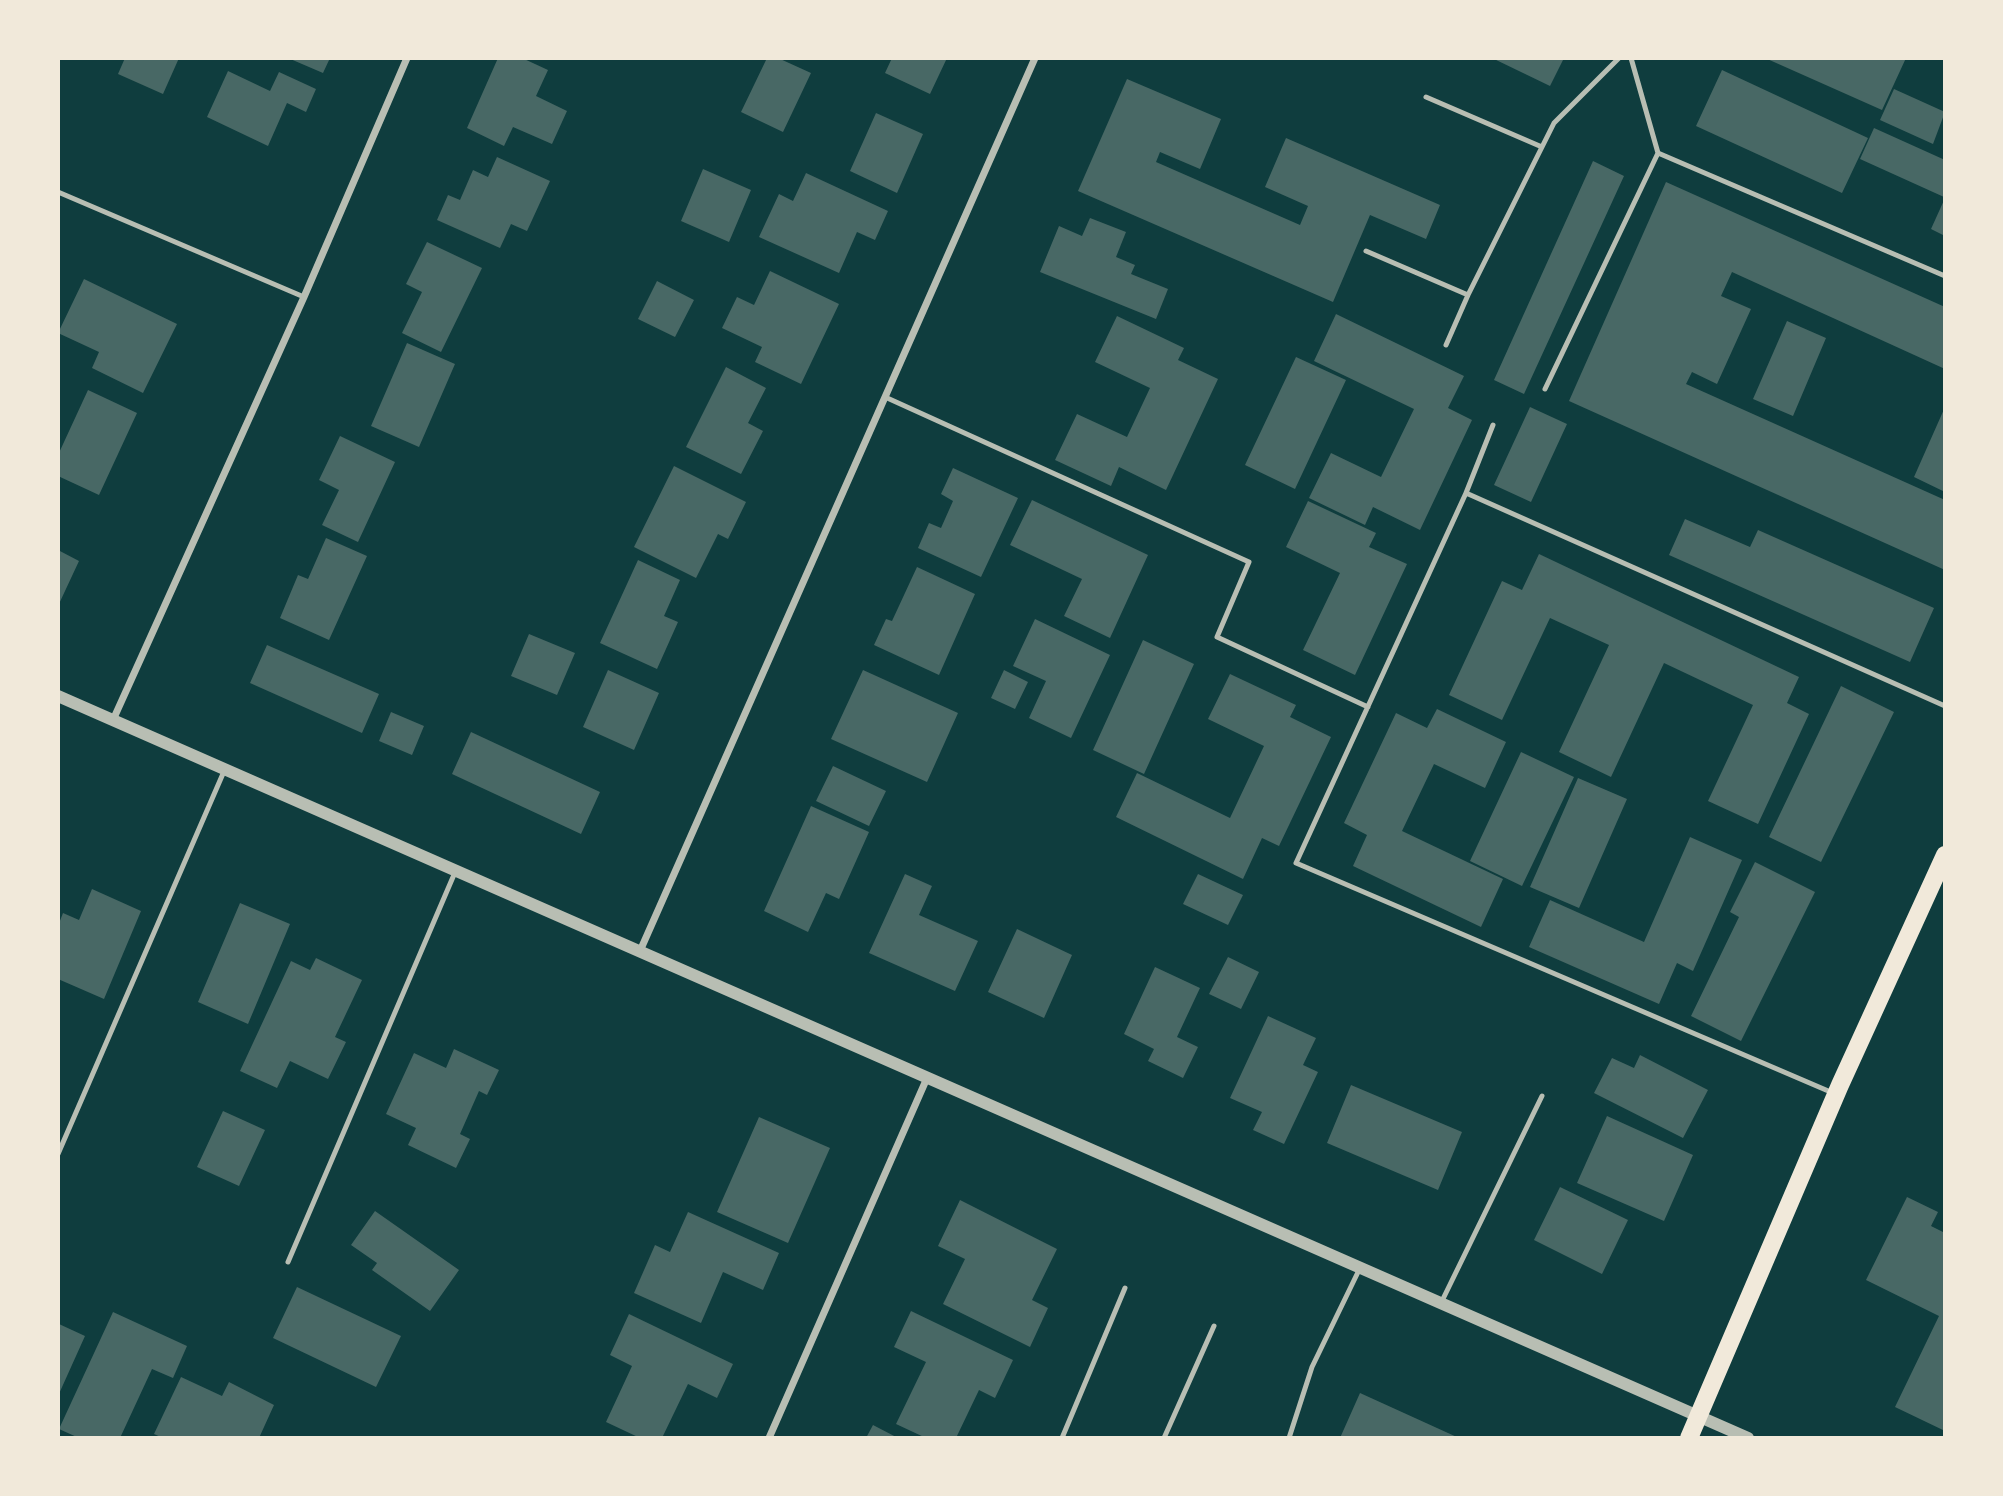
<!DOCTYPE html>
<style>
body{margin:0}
#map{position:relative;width:2003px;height:1496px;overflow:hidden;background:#0f3d3e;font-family:Helvetica,sans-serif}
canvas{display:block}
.frame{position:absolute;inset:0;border:60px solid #f1e9da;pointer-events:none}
</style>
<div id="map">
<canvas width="2003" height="1496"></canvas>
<div class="frame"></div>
</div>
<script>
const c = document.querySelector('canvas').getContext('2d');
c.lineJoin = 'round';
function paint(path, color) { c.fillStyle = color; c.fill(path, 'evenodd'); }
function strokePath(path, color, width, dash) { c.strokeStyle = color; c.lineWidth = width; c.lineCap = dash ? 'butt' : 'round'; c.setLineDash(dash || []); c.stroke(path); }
const building = new Path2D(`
 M125 58H179L163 94 118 74Z
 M288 58H330L323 73Z
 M498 58H522L548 70 536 96 567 111 552 144 513 127 504 146 467 128Z
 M767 58H778L811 73 783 132 741 112Z
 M892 58H947L930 94 885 73Z
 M1492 58H1564L1550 86Z
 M1765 58H1906L1882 110Z
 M1722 70 1868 138 1842 193 1696 126Z
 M228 71 270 91 279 72 316 89 306 112 287 103 268 146 207 117Z
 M1127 79 1221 119 1200 169 1160 152 1156 162 1300 225 1308 206 1265 187 1286 138 1440 205 1426 239 1370 215 1333 302 1078 191Z
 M1894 89 1945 112 1933 144 1880 120Z
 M876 113 923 134 897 193 850 171Z
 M1874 128 1945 160 1944 197 1860 159Z
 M497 157 550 181 527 231 511 224 500 248 437 220 448 195 460 200 473 170 488 177Z
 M1593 161 1624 176 1524 394 1494 380Z
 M703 169 751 190 729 242 681 221Z
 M806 173 888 211 875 240 857 232 839 273 759 237 779 194 793 201Z
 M1666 182 1945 307V369L1732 272 1721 296 1751 309 1717 384 1692 372 1686 384 1945 500V570L1569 401Z
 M1945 198V236L1931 229Z
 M1090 218 1126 232 1116 257 1135 265 1131 274 1168 289 1156 319 1040 272 1059 226 1082 236Z
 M427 242 482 268 441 352 402 333 422 292 406 284Z
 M770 271 839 304 801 384 755 362 762 347 722 328 737 297 754 305Z
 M84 279 177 324 143 393 92 368 99 352 58 333Z
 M657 281 694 300 675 337 638 319Z
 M1336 314 1464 376 1448 408 1472 420 1420 530 1373 507 1365 525 1309 498 1331 453 1381 477 1414 409 1314 361Z
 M1117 316 1184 348 1178 360 1218 379 1166 490 1119 467 1111 486 1055 460 1077 414 1127 437 1150 388 1095 362Z
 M1787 321 1826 338 1793 416 1753 399Z
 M407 343 455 364 419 447 371 426Z
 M1296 357 1346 380 1295 489 1245 465Z
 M726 367 766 388 748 423 763 431 741 474 686 447Z
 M88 390 137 413 99 495 58 476V455Z
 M1530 407 1567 424 1531 502 1494 485Z
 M1945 407V492L1914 477Z
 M340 436 395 462 358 542 322 525 339 490 319 480Z
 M674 466 746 502 728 539 718 534 696 578 634 547Z
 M953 468 1018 498 981 577 918 548 929 523 941 528 953 501 941 494Z
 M1032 500 1148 555 1110 638 1064 616 1082 579 1010 545Z
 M1308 501 1376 533 1369 547 1407 564 1355 675 1303 650 1340 573 1286 547Z
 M1685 519 1750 547 1758 530 1934 608 1910 662 1669 555Z
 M326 538 367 556 329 640 280 618 298 575 308 579Z
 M58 550 79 561 58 606Z
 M1539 554 1799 677 1787 703 1809 714 1758 824 1708 801 1753 705 1664 663 1611 777 1559 752 1609 645 1550 618 1502 720 1449 695 1502 581 1522 590Z
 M638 560 680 580 664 616 678 622 657 669 600 643Z
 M917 567 975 594 939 675 874 645 886 619 892 621Z
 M1035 619 1110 655 1071 738 1029 718 1046 681 1013 666Z
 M529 634 575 653 557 695 511 676Z
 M1143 640 1194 664 1144 774 1093 750Z
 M267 645 379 694 362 733 250 683Z
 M608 670 659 693 634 750 583 727Z
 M863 670 958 713 927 782 831 739Z
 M1004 670 1028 682 1015 709 991 698Z
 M1230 674 1296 705 1290 717 1331 737 1279 846 1262 838 1243 879 1116 817 1137 773 1230 818 1264 746 1208 719Z
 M1841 686 1894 712 1821 862 1769 837Z
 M1437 709 1506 742 1485 788 1434 764 1402 831 1503 879 1481 927 1353 866 1367 835 1344 823 1396 713 1427 728Z
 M391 712 424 726 412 755 379 741Z
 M471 732 600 792 581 834 452 774Z
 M1521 752 1574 777 1522 886 1470 861Z
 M833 766 886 791 869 826 816 801Z
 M1578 778 1627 799 1579 908 1530 887Z
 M811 806 869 832 839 899 826 893 808 932 764 911Z
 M1690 837 1742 860 1693 971 1677 963 1659 1004 1529 947 1550 900 1644 942Z
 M1755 862 1815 892 1741 1041 1691 1016 1739 917 1730 912Z
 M905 874 932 886 919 915 978 941 955 991 869 953Z
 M1198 874 1243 895 1228 925 1183 904Z
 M92 889 141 911 104 999 58 979V926L63 913 79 920Z
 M240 903 290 924 248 1024 198 1002Z
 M1017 929 1072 955 1044 1018 988 992Z
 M1228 957 1259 972 1241 1009 1209 994Z
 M316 958 362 980 335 1037 346 1042 328 1079 290 1061 277 1088 240 1071 291 961 310 970Z
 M1155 967 1200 988 1177 1037 1198 1047 1183 1078 1148 1061 1154 1049 1124 1034Z
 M1268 1016 1316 1038 1303 1065 1318 1072 1284 1144 1253 1130 1262 1112 1230 1098Z
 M454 1049 499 1070 487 1095 479 1091 460 1134 470 1139 456 1168 408 1145 416 1128 386 1114 414 1053 446 1068Z
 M1640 1055 1708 1090 1683 1138 1594 1093 1612 1058 1634 1068Z
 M1351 1085 1462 1132 1438 1190 1327 1143Z
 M223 1111 265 1130 239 1186 197 1167Z
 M1607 1116 1693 1155 1664 1221 1577 1183Z
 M759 1117 830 1148 788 1243 717 1212Z
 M1560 1187 1628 1220 1602 1274 1534 1240Z
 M1907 1197 1938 1212 1931 1226 1945 1233V1431L1895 1407 1939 1316 1866 1280Z
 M960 1200 1057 1249 1032 1300 1048 1308 1030 1347 943 1304 965 1259 938 1246Z
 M375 1211 459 1270 430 1311 372 1270 377 1263 351 1245Z
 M688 1212 779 1253 763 1290 723 1272 701 1323 634 1293 655 1245 670 1252Z
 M297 1287 401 1336 376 1387 273 1338Z
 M911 1311 1013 1360 995 1398 979 1390 956 1438H926L896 1424 926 1362 894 1347Z
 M113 1312 187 1346 173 1378 152 1369 120 1438H79L59 1429Z
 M629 1314 733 1364 717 1398 688 1384 662 1438H640L606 1422 632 1366 610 1355Z
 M59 1324 85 1336 58 1396V1328Z
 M181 1377 222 1396 229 1382 274 1405 259 1438H163L154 1434Z
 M1360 1393 1459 1438H1340Z
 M873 1425 898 1438H866Z`);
const service = new Path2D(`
 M1631 58 1658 153 1945 276
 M1426 97 1542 147
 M58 192 304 297
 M1366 251 1468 295 1554 123 1619 58
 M1446 345 1468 295
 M1545 389 1658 153
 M885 397 1249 562 1217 637 1368 707
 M1466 493 1493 425
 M1833 1093 1296 863 1466 493 1945 706
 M58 1154 225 769
 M288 1262 456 870
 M1441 1303 1542 1096
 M1062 1438 1125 1288
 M1164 1438 1214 1326
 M1289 1438 1312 1367 1360 1268`);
const minor = new Path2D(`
 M113 720 304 297 407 58
 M640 951 1035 58
 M769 1438 927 1078`);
const tertiary = new Path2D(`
 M58 696 1748 1438`);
const primary = new Path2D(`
 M1689 1438 1840 1085 1945 855`);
paint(building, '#486865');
strokePath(service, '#b8beb3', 5);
strokePath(minor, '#b8beb3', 7);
strokePath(tertiary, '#b8beb3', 12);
strokePath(primary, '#f1e9da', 18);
</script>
